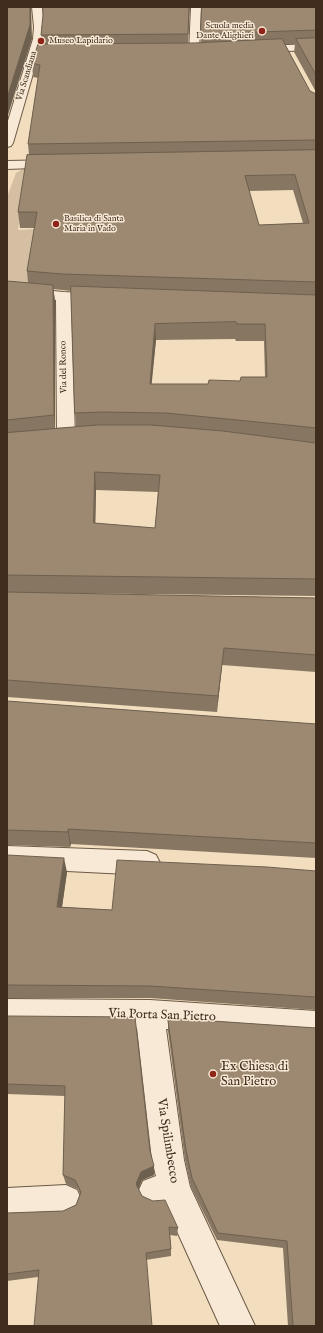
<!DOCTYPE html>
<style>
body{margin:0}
#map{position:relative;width:323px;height:1333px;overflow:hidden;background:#f2ddbe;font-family:"IM FELL English",serif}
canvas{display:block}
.frame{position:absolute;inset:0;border:8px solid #402d1e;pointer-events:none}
</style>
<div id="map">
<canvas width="323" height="1333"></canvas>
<div class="frame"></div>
</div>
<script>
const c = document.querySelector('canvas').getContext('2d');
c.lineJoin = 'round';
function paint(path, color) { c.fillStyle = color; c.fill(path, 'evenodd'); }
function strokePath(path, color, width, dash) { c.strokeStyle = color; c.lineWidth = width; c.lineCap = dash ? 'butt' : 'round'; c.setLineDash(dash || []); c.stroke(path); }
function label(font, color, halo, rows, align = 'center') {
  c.font = font + ' "IM FELL English",serif'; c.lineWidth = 3; c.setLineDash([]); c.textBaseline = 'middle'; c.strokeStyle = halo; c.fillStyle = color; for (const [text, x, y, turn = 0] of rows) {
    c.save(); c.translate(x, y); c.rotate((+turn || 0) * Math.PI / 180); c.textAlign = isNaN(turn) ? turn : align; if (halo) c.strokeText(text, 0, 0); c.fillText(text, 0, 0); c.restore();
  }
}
const green = new Path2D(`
 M23 169H53L22 196 18 230 36 229 27 287 7 285V197L16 173Z`);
const minor = new Path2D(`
 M32 7H42L44 27 43 39 13 143 11 146 7 147V124L33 39 34 27Z
 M191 7H201L199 52 194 55 189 52Z
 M316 44V50L257 52 252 49 257 46Z
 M56 160 60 161 62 164 60 167 7 169V161Z
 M7 286 63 292 101 294 106 295 108 298 106 301 101 302 71 301 75 438 72 442 66 443 60 442 57 438 56 300 7 294Z
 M7 846 147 851 156 855 160 863 156 871 147 875 7 868Z
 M7 999 150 1000 316 1011V1039L166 1029 184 1160 190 1187 255 1326H220L166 1207 154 1208 143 1203 138 1192 143 1181 156 1176 152 1160 137 1028 7 1027Z
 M66 1185 77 1190 82 1201 77 1212 66 1217 7 1220V1188Z`);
const wall = new Path2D(`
 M43 7H190L188 43H201L202 7H316V92L294 52 295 44H285L310 91 316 94V596L54 593 316 598V672L222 665 217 712 7 697V281L28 283 27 271 35 228H20L18 212 29 155 28 144 38 78 33 77 32 63 42 44 41 35 43 15ZM293 190 303 223 259 225 249 191ZM53 289 71 291 75 413 76 427 55 428V301ZM235 339 236 341H264L265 377 240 381 208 384H151L156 340ZM96 490 158 492 155 528 95 523Z
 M7 701 316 724V858L71 844 70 847 7 845Z
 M7 855 67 872 62 907 112 910 316 871V1010L150 998H7Z
 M7 1016 150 1151 154 1175 142 1180 138 1189 142 1196 178 1228 177 1236 170 1235 171 1249V1256L38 1277 7 1281V1213L63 1211 76 1205 80 1194 78 1189 66 1184 63 1175 65 1096 7 1094Z
 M168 1018 316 1028V1326H288L283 1248 217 1240 191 1187 185 1160 168 1031Z`);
const shadedWall = new Path2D(`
 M30 7H31L32 39 7 118V98Z
 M53 285 55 301V432L54 415Z
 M155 324 156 340 150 401V384Z
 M95 472 96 490 95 540 94 523Z
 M224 648 222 665 217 712 218 696Z
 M68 829 71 844 70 847 68 832Z
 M64 858 67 872 60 921 57 907Z
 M154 1166V1175L142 1180 137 1193 136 1184 141 1172Z`);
const building = new Path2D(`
 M7 7H30V25L7 98Z
 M43 7H189L188 34 41 35 43 15Z
 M202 7H316V30L201 34Z
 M316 38V75L296 39Z
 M282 39 310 91 316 94V140L28 144 40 65 32 63 38 44 194 43Z
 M316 150V282L62 274 27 271 37 212H18L27 155ZM295 175 309 223 259 225 245 176Z
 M7 281 53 285 54 415 7 420Z
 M71 286 316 295V428L288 425 166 413 104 412 75 413ZM236 322 237 324H265L267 377H241L240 381 209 380 208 384H150L155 324Z
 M97 425H151L223 431 316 443V579L7 575V433ZM95 472 160 475 155 528 94 523Z
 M7 592 316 598V655L224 648 218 696 7 680Z
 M7 701 316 724V843L68 829V832L7 830Z
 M7 855 64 858 57 907 112 910 117 860 267 867 316 871V997L150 986 7 985Z
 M7 1016 135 1017 150 1151 154 1166 141 1172 136 1184 142 1196 153 1201 165 1200 178 1228 169 1227 171 1249 146 1253 152 1326H34L39 1270 7 1274V1213L63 1211 76 1205 81 1192 75 1180 63 1175 65 1086 7 1084Z
 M168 1018 316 1028V1326H293L287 1241 218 1233 192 1178 186 1150Z`);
const markers = [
 [262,31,4,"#8f2418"],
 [41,41,4,"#8f2418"],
 [56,224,4,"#8f2418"],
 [213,1074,4,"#8f2418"]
];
const farPoinames = [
 ["Scuola media",254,26,"right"],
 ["Dante Alighieri",254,36,"right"],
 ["Museo Lapidario",49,41],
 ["Basilica di Santa",64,219],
 ["Maria in Vado",64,229]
];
const farStreetnames = [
 ["Via Scandiana",27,76,-73],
 ["Via del Ronco",64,367,-91]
];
const nearStreetnames = [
 ["Via Porta San Pietro",162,1016,2],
 ["Via Spilimbecco",167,1141,81]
];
const nearPoinames = [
 ["Ex Chiesa di",221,1067],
 ["San Pietro",221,1082]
];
paint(green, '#d4bfa3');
strokePath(minor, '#6c5946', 2);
paint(minor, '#f7e9d5');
paint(wall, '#877661');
paint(shadedWall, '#6e604f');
paint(building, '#9d8971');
strokePath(building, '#6e604f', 1);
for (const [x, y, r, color] of markers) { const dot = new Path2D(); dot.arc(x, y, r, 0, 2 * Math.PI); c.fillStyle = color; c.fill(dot); strokePath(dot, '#f7e9d5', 1.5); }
label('9px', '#402d1e', '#f7e9d5', farPoinames, 'left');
label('9px', '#402d1e', '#f7e9d5', farStreetnames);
label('13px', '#402d1e', '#f7e9d5', nearStreetnames);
label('13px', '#402d1e', '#f7e9d5', nearPoinames, 'left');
</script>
